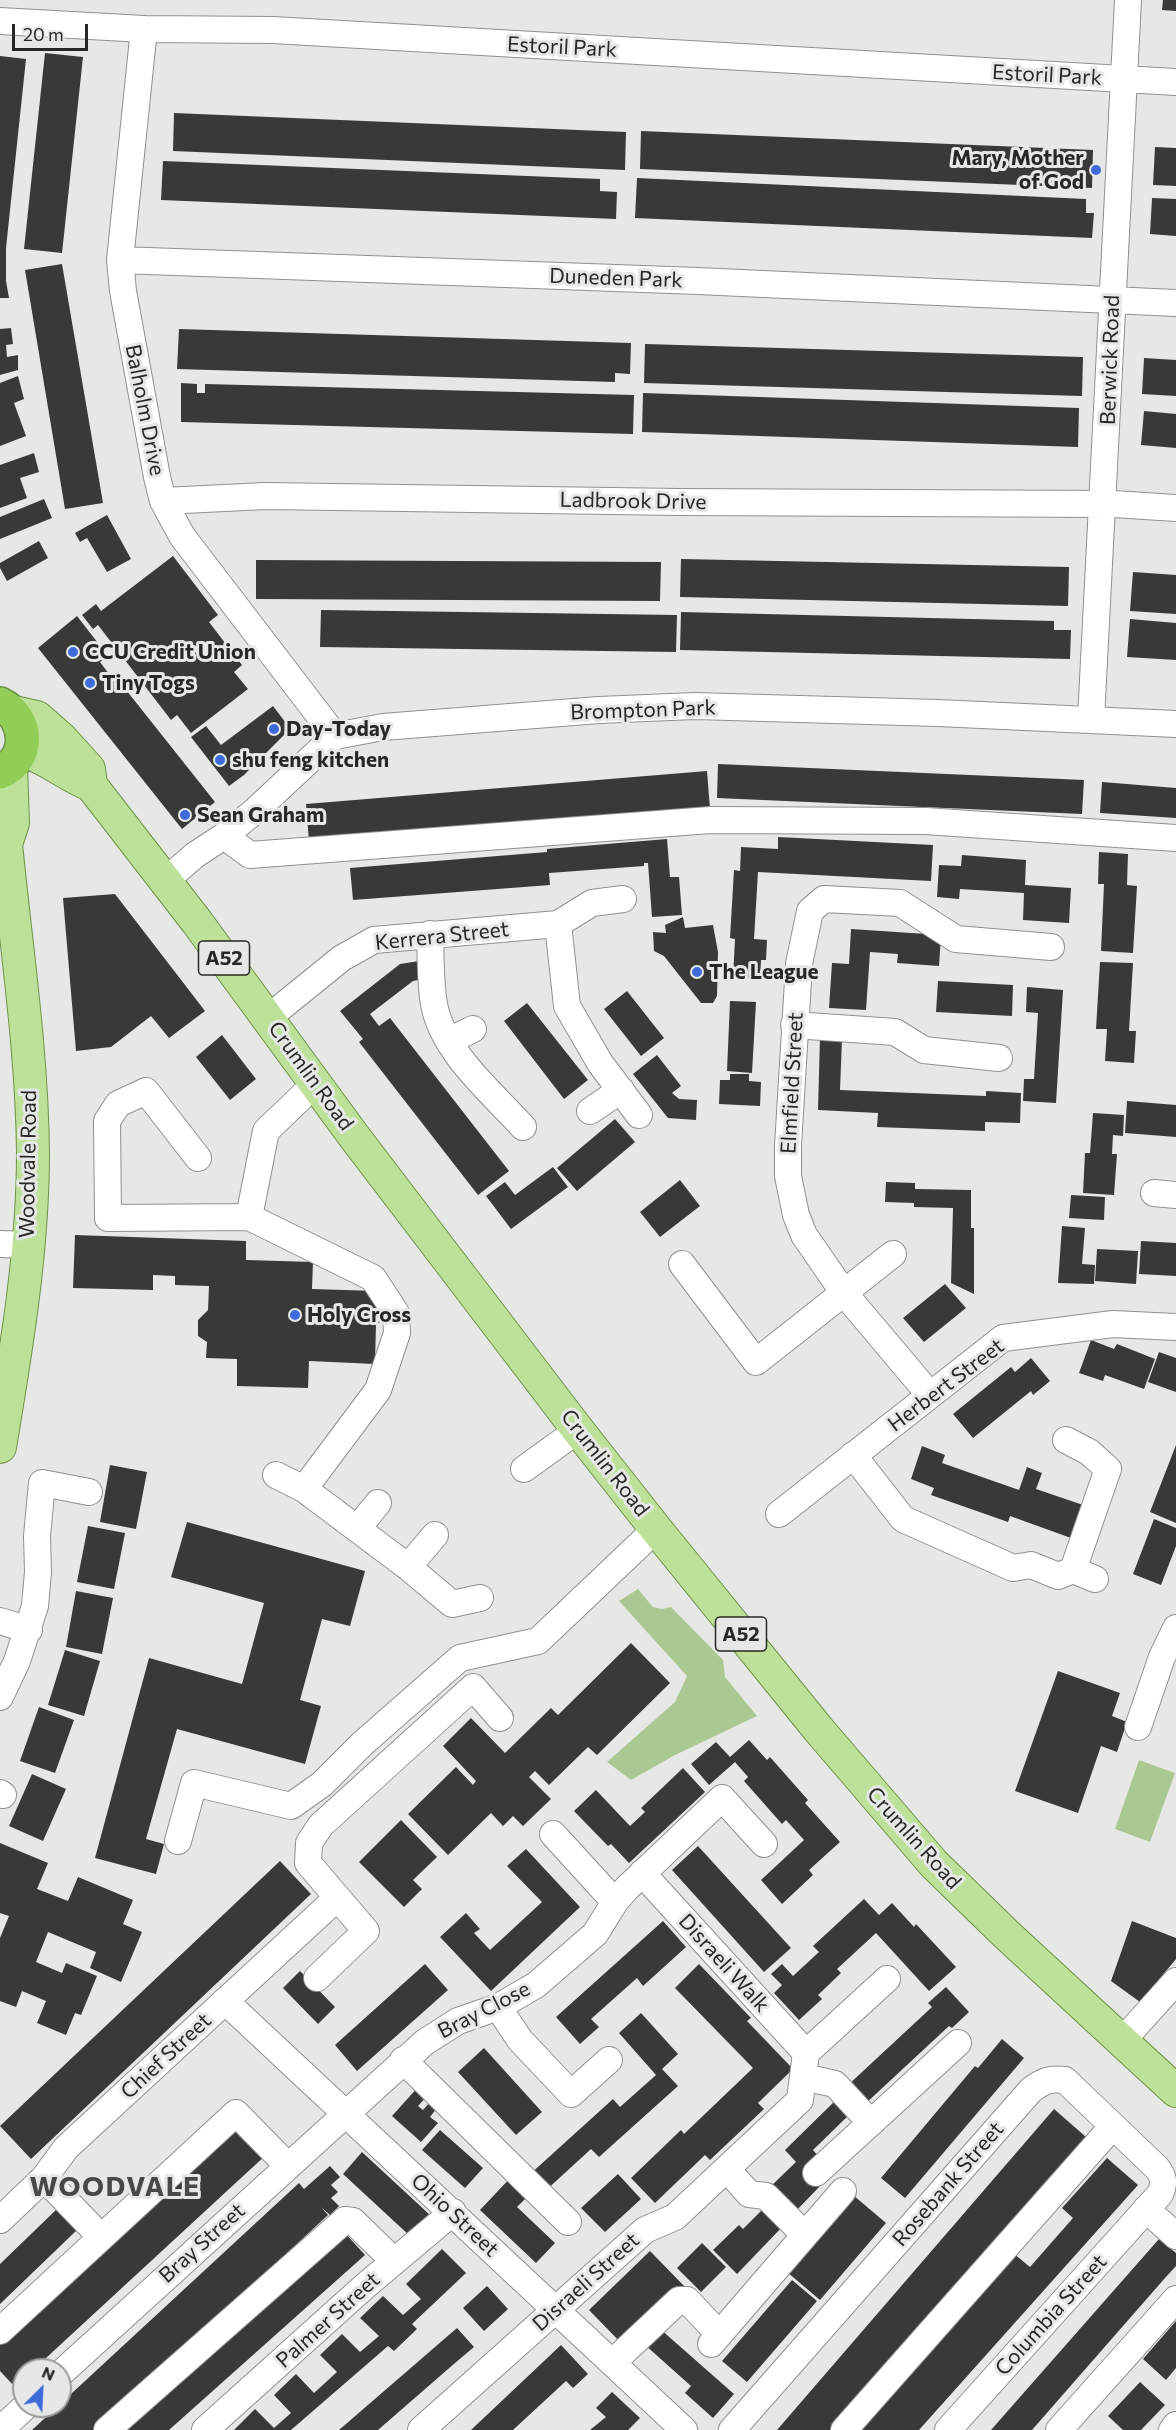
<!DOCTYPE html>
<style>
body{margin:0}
#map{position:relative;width:1176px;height:2430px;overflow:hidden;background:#e6e8e5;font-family:Commissioner,sans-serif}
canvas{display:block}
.north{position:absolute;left:12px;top:2358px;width:60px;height:60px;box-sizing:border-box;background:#e6e8e5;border:2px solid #9a9b99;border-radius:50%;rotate:24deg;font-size:16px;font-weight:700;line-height:24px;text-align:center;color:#272726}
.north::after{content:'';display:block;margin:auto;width:21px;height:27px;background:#3e6adb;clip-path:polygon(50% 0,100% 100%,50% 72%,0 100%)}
.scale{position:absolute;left:12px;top:24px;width:76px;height:27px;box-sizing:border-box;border:3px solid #272726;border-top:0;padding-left:8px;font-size:18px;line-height:21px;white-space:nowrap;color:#272726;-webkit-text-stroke:4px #e6e8e5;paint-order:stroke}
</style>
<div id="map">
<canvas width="1176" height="2430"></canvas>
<div class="north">N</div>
<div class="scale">20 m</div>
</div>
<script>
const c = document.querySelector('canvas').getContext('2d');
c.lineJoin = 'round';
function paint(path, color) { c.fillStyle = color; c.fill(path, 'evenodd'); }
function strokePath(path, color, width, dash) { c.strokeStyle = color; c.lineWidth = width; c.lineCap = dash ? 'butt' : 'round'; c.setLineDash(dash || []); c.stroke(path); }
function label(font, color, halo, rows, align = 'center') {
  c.font = font + ' Commissioner,sans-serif'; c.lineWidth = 6; c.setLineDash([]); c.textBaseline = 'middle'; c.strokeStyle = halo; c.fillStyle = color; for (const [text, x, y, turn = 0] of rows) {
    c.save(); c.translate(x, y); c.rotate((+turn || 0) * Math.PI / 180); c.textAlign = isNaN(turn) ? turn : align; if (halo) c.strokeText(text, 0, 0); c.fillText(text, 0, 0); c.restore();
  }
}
const green = new Path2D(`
 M638 1589 653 1607 662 1609 671 1607 723 1660 725 1677 757 1716 675 1755 631 1780 607 1762 675 1702 687 1676 619 1601Z
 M1139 1760 1175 1773 1150 1842 1115 1829Z`);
const building = new Path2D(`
 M1163 0H1176V11L1162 10Z
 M45 53 83 57 62 253 24 249Z
 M0 56 26 59 6 248V281L9 298H0Z
 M174 113 626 132 625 170 173 151Z
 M641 131 1093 150 1092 188 640 169Z
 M1155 147 1176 148V186L1153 185Z
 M163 161 600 179V191L617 192 616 219 161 200Z
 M637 178 1086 199V213H1094L1092 238 635 218Z
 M1152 198 1176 199V236L1150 234Z
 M62 264 103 503 65 509 25 270Z
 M11 328 13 344 6 345 7 357 18 355V370L0 375V329Z
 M179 329 631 343 630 374 615 373V382L177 369Z
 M645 344 1083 357 1082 396 644 383Z
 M1144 358 1176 360V396L1142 394Z
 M18 376 24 399 14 403 26 436 0 446V383Z
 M181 383 197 384V393H205V384L634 395 633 434 181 422Z
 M643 393 1079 408 1078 447 642 432Z
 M1144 411 1176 414V448L1141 445Z
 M34 453 39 472 20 478 27 498 0 508V465Z
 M44 499 52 518 0 539V517Z
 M107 515 131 559 107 572 87 538 80 542 75 533Z
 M39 541 48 558 7 581 0 568V563Z
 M173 556 218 615 209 622 242 665 234 672 248 689 191 733 177 715 171 720 98 625 93 629 82 615 96 604 101 611Z
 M681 559 1069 567 1068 606 680 597Z
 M256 560 661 562 660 601 256 599Z
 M1133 572 1176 575V614L1130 611Z
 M321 610 677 615 676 652 320 647Z
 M681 612 1054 621V630H1071L1070 659 680 650Z
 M77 616 108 656 100 662 112 678 115 676 215 802 182 829 38 648Z
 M1130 619 1176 623V660L1127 657Z
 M273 706 286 723 284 735 244 775 229 786 191 737 206 726 221 745Z
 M718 764 1084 780 1082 814 717 798Z
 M707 771 710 809 309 841 306 804Z
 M1102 782 1176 788V818L1100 813Z
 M778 837 933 845 931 881 758 872 754 939 767 940 766 960H761L760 979 733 978 735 939 730 938 734 870 740 871 741 847 778 849Z
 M667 839 670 877H679L682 915 652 917 648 863H644V866L549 873 550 885 353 900 350 868 547 852V849Z
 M1099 852 1128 854 1127 885 1137 886 1133 953 1101 951 1104 884H1098Z
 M962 855 1026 860 1025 885 1071 888 1069 923 1023 920 1024 893 960 889 959 899 937 897 939 865 961 866Z
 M115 894 205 1011 169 1038 151 1016 111 1047 76 1051 63 898Z
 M683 917 685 928 713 925 718 952 717 996 713 1003H701L664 956 654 951 653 932 666 933 665 925Z
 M851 929 941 935 939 966 897 963 898 954 870 952 866 1010 829 1008 832 963 849 964Z
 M419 961 423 979 413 981 370 1014 379 1026 390 1018 509 1171 478 1195 359 1042 363 1039 340 1011 400 964Z
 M1100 962 1133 963 1129 1031H1136L1134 1063 1105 1061 1107 1029H1096Z
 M938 981 1013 985 1012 1016 936 1012Z
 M1027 987 1063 990 1056 1103 1023 1101 1024 1079H1034L1038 1013 1026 1012Z
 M627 991 664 1038 641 1056 604 1009Z
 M730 1001 756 1002 752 1073 727 1071Z
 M527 1003 588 1080 564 1099 504 1021Z
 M222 1035 256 1079 230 1100 196 1057Z
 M820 1037 842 1039 840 1090 986 1096V1091L1021 1093 1020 1123 985 1122V1131L877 1127 878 1113 818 1110Z
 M657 1055 681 1086 672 1093 679 1099 697 1100 696 1120 668 1118 633 1074Z
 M730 1074H749V1081L761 1082 760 1106 719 1104 720 1080H730Z
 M1127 1101 1176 1105V1137L1125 1133Z
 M1093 1113 1124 1115 1123 1136 1113 1135 1112 1154H1117L1114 1195 1083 1193 1085 1153H1090Z
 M615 1119 635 1142 577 1191 557 1168Z
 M553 1167 568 1187 511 1229 486 1196 505 1182 515 1195Z
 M680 1180 700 1206 660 1237 640 1212Z
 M886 1182 915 1183V1189L971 1190V1228H974V1294L951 1283 953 1208 914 1207V1203L885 1202Z
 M1071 1195 1105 1197 1104 1220 1069 1218Z
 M1062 1226 1085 1228 1082 1264 1095 1265 1094 1284 1058 1283Z
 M75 1235 246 1241V1260L313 1262 312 1289 377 1291 387 1305 386 1323H376L375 1364 309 1361 308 1388 237 1386V1359L206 1358 207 1342 198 1336V1320L208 1310 209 1286 175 1285V1276L153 1275V1290L73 1288Z
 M1141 1241 1176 1243V1276L1139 1274Z
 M1097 1249 1138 1251 1136 1284 1095 1281Z
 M945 1284 966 1308 924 1342 903 1318Z
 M1091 1340 1114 1349 1117 1344 1155 1359 1144 1389 1105 1375 1103 1381 1079 1373Z
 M1159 1352 1176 1358V1392L1148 1382Z
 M1031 1358 1050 1381 1033 1395 1031 1391 973 1438 953 1414 1011 1367 1015 1372Z
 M1176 1445V1523L1150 1512Z
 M922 1446 945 1455 942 1463 1019 1490 1027 1467 1042 1473 1036 1489 1083 1505 1071 1538 1010 1516 1008 1522 931 1495 934 1488 911 1479Z
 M110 1465 147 1472 136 1529 100 1522Z
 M1154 1519 1176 1528V1546L1161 1585 1133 1574Z
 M187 1522 365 1571 350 1626 322 1619 300 1700 321 1706 305 1764 177 1729 146 1839 164 1844 156 1874 95 1858 149 1658 242 1684 264 1603 171 1577Z
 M88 1526 125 1533 114 1589 77 1582Z
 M76 1591 113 1598 102 1654 66 1647Z
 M631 1643 670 1683 597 1755 588 1747 549 1785 535 1771 529 1777 551 1799 523 1826 513 1816 503 1826 491 1813 448 1855 408 1814 456 1767 473 1785 476 1781 443 1746 471 1718 505 1753 551 1708 558 1715Z
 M65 1650 100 1661 84 1716 48 1705Z
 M1058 1671 1120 1693 1112 1716 1127 1722 1117 1752 1101 1746 1078 1813 1015 1791Z
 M39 1707 74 1720 55 1773 20 1761Z
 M749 1740 767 1760 770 1757 808 1800 805 1803 840 1842 809 1870 813 1875 782 1904 761 1880 804 1840 786 1820 782 1824 744 1781 748 1777 735 1762 709 1785 691 1764 716 1742 730 1757Z
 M683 1768 705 1792 629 1863 611 1844 608 1846 574 1811 596 1790 630 1826 645 1812 641 1808Z
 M32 1774 66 1789 43 1841 9 1826Z
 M401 1820 437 1857 413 1880 422 1889 404 1907 359 1862Z
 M0 1843 48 1863 37 1889 68 1901 78 1877 133 1900 123 1924 142 1932 121 1982 90 1968 96 1952 48 1932 36 1962 62 1973 66 1963 97 1976 81 2015 75 2013 66 2035 37 2023 46 2001 22 1991 16 2007 0 2001V1938L9 1916 0 1913Z
 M698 1846 791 1948 764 1972 672 1870Z
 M526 1849 580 1907 491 1991 440 1937 466 1913 480 1929 474 1933 490 1950 542 1902 507 1866Z
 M280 1861 311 1894 31 2159 0 2126Z
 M864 1899 879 1915 892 1903 914 1927 916 1924 956 1967 929 1991 876 1933 837 1969 841 1973 818 1995 822 1999 799 2020 774 1993 782 1985 771 1974 782 1964 793 1976 819 1952 813 1946Z
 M663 1921 686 1947 643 1986 637 1978 591 2019 599 2027 580 2044 556 2017Z
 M1132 1921 1176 1938V1959L1140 2002 1111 1981Z
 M425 1964 448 1990 357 2071 335 2045Z
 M699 1964 751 2018 747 2021 793 2069 758 2103 764 2109 710 2160 705 2155 655 2203 631 2178 681 2130 684 2134 753 2068 675 1988Z
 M300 1971 335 2007 318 2024 283 1988Z
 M946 1987 969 2012 952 2028 949 2026 864 2105 847 2086 932 2007 928 2003Z
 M641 2013 678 2054 662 2069 678 2086 599 2157 591 2149 543 2193 528 2176 613 2099 620 2107 656 2075 619 2033Z
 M1002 2039 1024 2058 905 2198 881 2178 975 2066 978 2068Z
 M484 2048 542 2112 516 2135 458 2072Z
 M419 2086 429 2094 418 2106 423 2110 430 2102 437 2108 430 2117 438 2123 421 2142 392 2116Z
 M839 2097 853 2111 813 2150 821 2159 807 2173 820 2186 795 2212 770 2187 796 2162 785 2150Z
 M1054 2109 1086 2137 833 2430H777Z
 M237 2121 267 2154 33 2370H24V2378L15 2387 0 2371V2341Z
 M440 2130 483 2168 465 2188 422 2150Z
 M362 2152 430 2215 410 2236 343 2174Z
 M1107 2158 1138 2185 919 2430H857L1013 2253 1030 2267 1073 2218 1062 2208Z
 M330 2166 340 2177 331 2185 338 2192 331 2198 339 2206 330 2215 321 2207 328 2215 96 2430H32L299 2183 304 2189Z
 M514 2174 533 2191 517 2207 555 2243 536 2263 480 2210Z
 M618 2174 641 2199 605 2232 581 2208Z
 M853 2195 886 2223 820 2300 787 2272Z
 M767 2205 785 2224 737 2274 713 2250 739 2225 743 2229Z
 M58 2208 78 2229 0 2304V2264Z
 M345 2233 365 2255 169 2430H125Z
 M1159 2239 1176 2253V2266L1165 2278 1032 2430H991Z
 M702 2243 726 2267 701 2292 677 2268Z
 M442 2249 466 2273 412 2324 417 2329 394 2351 388 2346 291 2430H234L255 2409 274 2428 291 2413 274 2395 296 2374 314 2393 337 2372 320 2355 342 2334 360 2352 379 2336 360 2318 383 2296 403 2315 421 2299 406 2284Z
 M650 2251 686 2288 625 2347 589 2310Z
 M792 2280 817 2301 747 2382 722 2361Z
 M487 2286 508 2309 484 2331 463 2308Z
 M1176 2321V2368L1166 2380 1143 2359Z
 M457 2328 474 2347 455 2363 378 2430H339Z
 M659 2328 734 2394 713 2418 685 2393 691 2386 644 2344Z
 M561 2345 588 2374 573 2388 566 2381 513 2430H471Z
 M1140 2382 1165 2405 1141 2430H1123L1108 2416Z
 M612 2392 640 2418 628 2430H590L606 2417 596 2408Z`);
const minor = new Path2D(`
 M0 21 144 29 273 30 1176 82
 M144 29 120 260 123 291 157 477 163 501 182 536 335 736
 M120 260 698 281 1176 303
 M163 501 265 496 679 502 1114 504 1176 508
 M1091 719 1128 0
 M224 836 250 855 710 820 925 821 1176 838
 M165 881 195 855 224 836 256 810 335 736 383 727 599 710 695 706 938 713 1176 724
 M558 924 567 1006 600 1063 639 1115
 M430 934C431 957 430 982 434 1004 442 1051 492 1093 523 1127
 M269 1017 342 958 374 940 558 924 592 903 623 899
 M794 1025 895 1032 924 1050 999 1058
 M449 1041 473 1029
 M590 1111 621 1090
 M198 1158 146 1091 118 1104 107 1121 108 1218 249 1217
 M1154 1193 1176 1195
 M0 1244 27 1245
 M682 1264 756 1362 893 1254
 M930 1395 844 1293 804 1235 796 1215 788 1176V1146L799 964 810 911 824 899 900 903 956 939 1051 947
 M1066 1440 1089 1452 1108 1469 1073 1570
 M853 1455 903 1519 1013 1568 1031 1565 1058 1576 1073 1570 1095 1579
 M524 1469 578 1430
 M276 1475 304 1489 408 1567 435 1535
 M304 1489 378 1390 397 1333 396 1313 373 1278 249 1217 266 1131 316 1083
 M779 1514 1003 1338 1113 1324 1176 1327
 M357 1529 378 1503
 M408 1567 452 1604 480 1598
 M0 1621 29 1630
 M0 1697 17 1661 35 1606 38 1572 37 1536 42 1483 89 1492
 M1138 1727 1162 1657 1176 1628
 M0 1793 3 1795
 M553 1834 615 1902
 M178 1841 194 1783 291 1806 322 1784 362 1744 460 1658 538 1641 656 1529
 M642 1873 806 2053
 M317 1978 366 1931 308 1863 309 1843 321 1825 473 1687 500 1718
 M225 2001 684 2430
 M498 2007 520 2040 571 2094 609 2060
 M1122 2041 1176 1981
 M806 2053 887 1979
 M403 2060 568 2222
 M803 2077 835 2084 871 2123
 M727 2169 749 2194 766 2196 805 2235
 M816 2173 958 2043
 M44 2178 101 2237
 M1146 2209 1176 2236
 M0 2220 44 2178 66 2148 337 1898
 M0 2331 236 2113 288 2166
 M711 2344 843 2191
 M613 2362 679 2300H687L719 2334
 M60 2374 425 2042 458 2021 498 2007 536 1985 595 1934 615 1902 627 1888 722 1798 764 1844
 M0 2430 26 2406
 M107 2430 345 2220 353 2221 394 2261
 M205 2430 365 2286 453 2212
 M421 2430 645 2230 675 2217 800 2100 806 2053
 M732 2430 1031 2090C1043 2081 1050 2078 1065 2080L1157 2168C1164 2177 1165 2183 1160 2194L948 2430
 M844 2430 1113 2126
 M1059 2430 1176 2299
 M1172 2430 1176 2425`);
const major = new Path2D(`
 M10 711 37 717 62 739 89 769 91 785 197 922 353 1135 578 1430 656 1529 819 1730 934 1864 1006 1934 1176 2091
 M21 750C47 757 66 776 91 785
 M0 1447C16 1351 33 1251 33 1153 32 1050 16 946 6 844L13 823 11 765`);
const highway = new Path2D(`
 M0 704C29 718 31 759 0 772`);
const markers = [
 [1096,170,6,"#3e6adb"],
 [73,652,6,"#3e6adb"],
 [90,683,6,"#3e6adb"],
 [274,729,6,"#3e6adb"],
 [220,760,6,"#3e6adb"],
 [185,815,6,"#3e6adb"],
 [697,972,6,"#3e6adb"],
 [295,1315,6,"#3e6adb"]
];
const shields = [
 [224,958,51],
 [741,1634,51]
];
const shieldNames = [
 ["A52",224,958],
 ["A52",741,1634]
];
const streetNames = [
 ["Estoril Park",562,47,3],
 ["Estoril Park",1047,75,3],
 ["Duneden Park",616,278,2],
 ["Berwick Road",1110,360,-88],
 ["Balholm Drive",145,410,79],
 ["Ladbrook Drive",633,501,1],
 ["Brompton Park",643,710,-2],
 ["Kerrera Street",442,936,-6],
 ["Crumlin Road",311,1076,54],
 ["Elmfield Street",792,1083,-87],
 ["Woodvale Road",28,1164,-89],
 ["Herbert Street",946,1385,-37],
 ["Crumlin Road",605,1463,52],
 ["Crumlin Road",914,1838,48],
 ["Disraeli Walk",724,1963,48],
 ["Bray Close",484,2010,-27],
 ["Chief Street",166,2056,-43],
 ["Rosebank Street",948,2184,-49],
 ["Ohio Street",455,2215,43],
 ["Bray Street",202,2243,-42],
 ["Disraeli Street",586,2282,-42],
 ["Columbia Street",1051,2315,-48],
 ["Palmer Street",328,2320,-42]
];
const poiNames = [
 ["Mary, Mother",1084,158,"right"],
 ["of God",1084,182,"right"],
 ["CCU Credit Union",85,652],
 ["Tiny Togs",102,683],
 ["Day-Today",286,729],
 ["shu feng kitchen",232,760],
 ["Sean Graham",197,815],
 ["The League",709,972],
 ["Holy Cross",307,1315]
];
const districtNames = [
 ["WOODVALE",115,2187]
];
paint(green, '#abc893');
paint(building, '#393a38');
strokePath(minor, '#8f918e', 28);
strokePath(major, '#6d9346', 34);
strokePath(highway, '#6d9346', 36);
strokePath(minor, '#fff', 26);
strokePath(major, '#bee19a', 32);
strokePath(highway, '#92cd57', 33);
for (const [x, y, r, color] of markers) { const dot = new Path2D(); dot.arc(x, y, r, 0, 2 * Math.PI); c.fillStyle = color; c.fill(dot); strokePath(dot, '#e6e8e5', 2); }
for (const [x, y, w] of shields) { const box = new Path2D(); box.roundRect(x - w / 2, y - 17, w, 34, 4.5); c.fillStyle = '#e6e8e5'; c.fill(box); strokePath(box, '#272726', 1.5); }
label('bold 20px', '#272726', null, shieldNames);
label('21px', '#272726', '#e6e8e5', streetNames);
label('bold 21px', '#272726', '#e6e8e5', poiNames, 'left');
c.letterSpacing = '1.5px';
label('bold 27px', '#474946', '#e6e8e5', districtNames);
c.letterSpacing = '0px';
</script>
